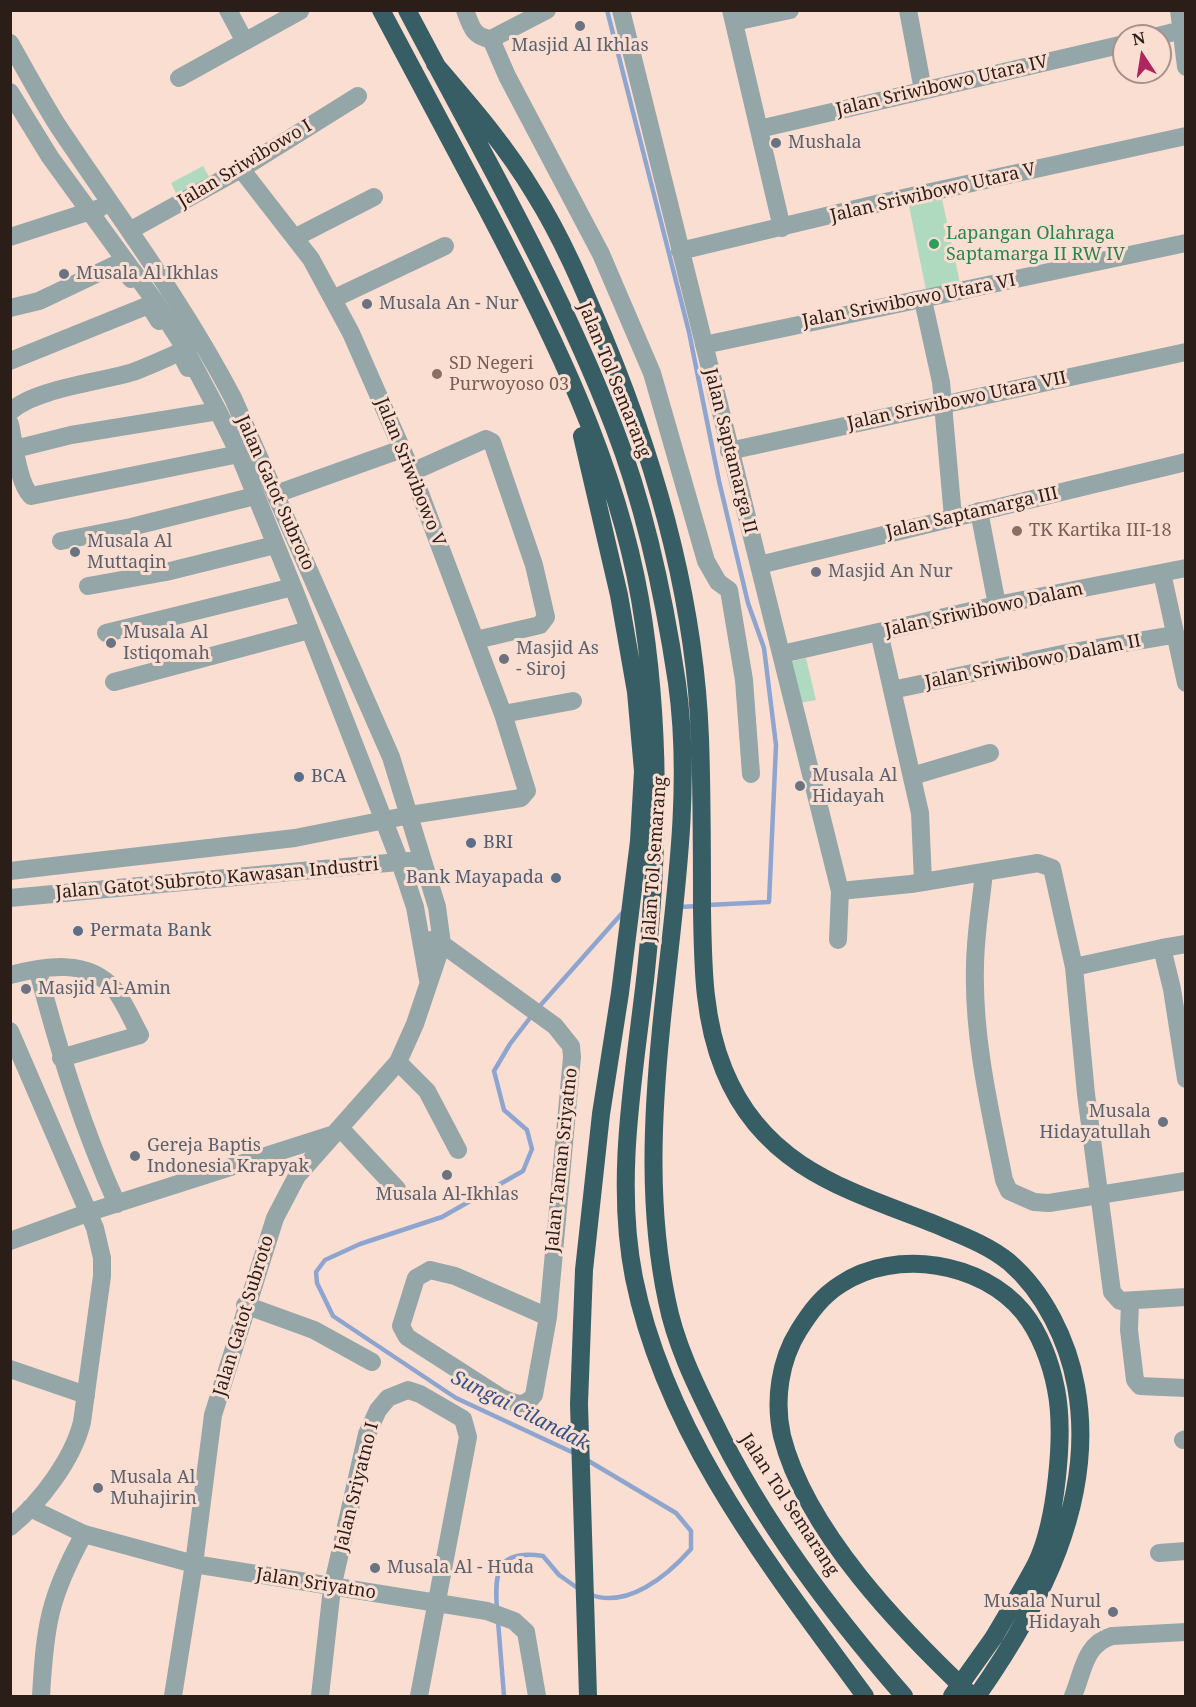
<!DOCTYPE html>
<style>
body{margin:0}
#map{position:relative;width:1196px;height:1707px;overflow:hidden;background:#fbded2;font-family:"Noto Serif",serif}
canvas{display:block}
.frame{position:absolute;inset:0;border:12px solid #2b1e19;pointer-events:none}
.north{position:absolute;left:1112px;top:24px;width:60px;height:60px;box-sizing:border-box;background:#fbded2;border:2px solid #a89188;border-radius:50%;rotate:348deg;font-size:16px;font-weight:700;line-height:24px;text-align:center;color:#2b1e19}
.north::after{content:'';display:block;margin:auto;width:21px;height:27px;background:#b02461;clip-path:polygon(50% 0,100% 100%,50% 72%,0 100%)}
</style>
<div id="map">
<canvas width="1196" height="1707"></canvas>
<div class="frame"></div>
<div class="north">N</div>
</div>
<script>
const c = document.querySelector('canvas').getContext('2d');
c.lineJoin = 'round';
function paint(path, color) { c.fillStyle = color; c.fill(path, 'evenodd'); }
function strokePath(path, color, width, dash) { c.strokeStyle = color; c.lineWidth = width; c.lineCap = dash ? 'butt' : 'round'; c.setLineDash(dash || []); c.stroke(path); }
function label(font, color, halo, rows, align = 'center') {
  c.font = font + ' "Noto Serif",serif'; c.lineWidth = 6; c.setLineDash([]); c.textBaseline = 'middle'; c.strokeStyle = halo; c.fillStyle = color; for (const [text, x, y, turn = 0] of rows) {
    c.save(); c.translate(x, y); c.rotate((+turn || 0) * Math.PI / 180); c.textAlign = isNaN(turn) ? turn : align; if (halo) c.strokeText(text, 0, 0); c.fillText(text, 0, 0); c.restore();
  }
}
const green = new Path2D(`
 M203 166 211 180 178 197 171 183Z
 M942 199 960 283 926 290 909 206Z
 M806 658 816 700 799 703 790 662Z`);
const stream = new Path2D(`
 M607 10 689 332 719 481 748 603 764 648 776 745 769 902 707 905
 M680 907 698 906
 M538 1008 624 911
 M533 1014 510 1044 494 1071 504 1110 527 1130 532 1149 523 1171 442 1217 360 1244 325 1260 316 1272 317 1283 333 1316 456 1398 576 1454
 M587 1460 676 1513 691 1531V1549C668 1575 627 1610 589 1594
 M497 1610C494 1570 498 1549 543 1556L559 1575 579 1589
 M498 1621 504 1696`);
const minor = new Path2D(`
 M228 10 244 40
 M465 10C471 26 473 37 491 39
 M621 10 840 891 838 940
 M731 10 782 228
 M908 10 923 90
 M1179 10 1186 67
 M734 22 790 10
 M1158 36 1186 29
 M491 39 507 76 601 254 652 373 706 561 718 582 729 590 744 680 751 774
 M491 39 547 10
 M10 43C26 71 41 99 58 126 118 216 183 302 233 398L391 757 437 907 442 944 415 1024 398 1062 297 1176 275 1218 213 1415 194 1564 173 1696
 M179 78 300 11
 M10 92 50 157 154 300 183 345 218 411 239 454 293 587 400 862 415 907 428 980
 M759 129 1124 44
 M131 230 241 169 358 96
 M10 237 100 208
 M296 237 374 197
 M680 251 876 204 1186 136
 M333 299 445 246
 M923 300 941 382 953 517
 M10 308 39 301 117 264 121 265 131 279
 M704 345 1186 243
 M10 361 149 305 159 321
 M10 412C33 389 101 382 133 372 149 366 164 359 180 352L188 368
 M10 424C14 442 18 483 31 496L239 454
 M15 449 71 435 218 411
 M729 451 1186 352
 M412 472 486 439 492 442 534 565 546 617 540 625 476 640
 M276 494 402 449
 M979 511 997 605
 M61 541 131 527 255 496
 M759 565 1186 462
 M1162 573 1186 683
 M88 586 166 572 275 545
 M879 632 920 813 923 881
 M106 633 293 587
 M782 654 997 605 1186 568
 M114 682 309 630
 M892 690 1067 653 1173 635
 M503 714 573 701
 M912 776 990 753
 M10 871 295 838 410 815 521 798 527 791 503 714 412 472 351 333 311 259 241 169
 M984 872C981 903 975 936 975 967 973 1038 990 1110 1004 1180L1009 1191 1034 1202 1049 1203 1186 1181
 M840 891 911 884 1038 863 1052 868 1074 967 1086 1094 1112 1292 1120 1301 1186 1297
 M10 898 409 861
 M431 940 442 944 555 1026 571 1046 572 1057 548 1317 534 1395C525 1408 515 1404 502 1398L407 1337 401 1326 416 1278 430 1270 455 1276 548 1317
 M1162 948 1186 944
 M1074 967 1162 948 1172 989 1186 1079
 M10 975C45 966 88 958 115 990 125 1003 132 1021 140 1035L61 1058
 M39 975C60 1054 83 1129 117 1204
 M10 1031 95 1228 102 1258V1276L82 1422C73 1459 40 1503 10 1527
 M398 1062 427 1091 458 1150
 M340 1128 397 1189
 M10 1241 90 1212 331 1135
 M1130 1302 1129 1330 1135 1380 1140 1386 1186 1388
 M245 1305 314 1330 372 1362
 M10 1369 86 1395
 M1183 1440 1186 1439
 M30 1508 84 1534 194 1564 487 1611 514 1621 526 1632 537 1696
 M1159 1553 1186 1551
 M41 1696C45 1626 49 1597 84 1534
 M320 1696 332 1588 367 1434 378 1410 388 1398 408 1390 420 1394 463 1419 468 1437 419 1696
 M1073 1696C1083 1673 1084 1644 1112 1636L1186 1632`);
const highway = new Path2D(`
 M381 10C417 77 452 144 488 211 552 333 616 462 640 599 661 723 659 846 646 971 635 1072 614 1177 634 1278 666 1436 772 1569 865 1696
 M407 10C479 147 558 282 614 427 646 509 664 596 677 683 693 797 672 915 661 1029 652 1120 648 1211 667 1301 675 1342 694 1382 713 1420 762 1521 830 1611 904 1696
 M435 64C471 106 506 146 534 193 563 239 584 290 605 340 657 466 695 600 700 738 702 795 702 853 702 910 703 965 703 1019 724 1070 763 1166 844 1189 932 1223 958 1234 987 1244 1009 1262 1044 1292 1068 1341 1076 1386 1097 1500 1040 1606 977 1696
 M582 436 619 595 636 692 643 771 639 841 620 993 601 1114 584 1270 579 1404 588 1696
 M972 1696C901 1629 806 1531 782 1436 774 1400 780 1360 799 1330 811 1311 822 1296 841 1284 896 1248 982 1262 1023 1312 1040 1333 1051 1363 1056 1389 1065 1434 1056 1523 1036 1564 1023 1589 1008 1613 994 1637`);
const highwayBridge = new Path2D(`
 M952 1696 994 1637`);
const markers = [
 [580,26,6,"#6b7280"],
 [776,143,6,"#6b7280"],
 [934,244,6,"#2e9e5b"],
 [64,274,6,"#6b7280"],
 [367,304,6,"#6b7280"],
 [437,374,6,"#8d6e63"],
 [1017,531,6,"#8d6e63"],
 [75,552,6,"#6b7280"],
 [816,572,6,"#6b7280"],
 [111,643,6,"#6b7280"],
 [504,659,6,"#6b7280"],
 [299,777,6,"#5c6f8a"],
 [800,786,6,"#6b7280"],
 [471,843,6,"#5c6f8a"],
 [556,878,6,"#5c6f8a"],
 [78,931,6,"#5c6f8a"],
 [26,989,6,"#6b7280"],
 [1163,1122,6,"#6b7280"],
 [135,1156,6,"#6b7280"],
 [447,1175,6,"#6b7280"],
 [98,1488,6,"#6b7280"],
 [375,1568,6,"#6b7280"],
 [1113,1612,6,"#6b7280"]
];
const worshipNames = [
 ["Masjid Al Ikhlas",580,46,"center"],
 ["Mushala",788,143],
 ["Musala Al Ikhlas",76,274],
 ["Musala An - Nur",379,304],
 ["Musala Al",87,542],
 ["Muttaqin",87,563],
 ["Masjid An Nur",828,572],
 ["Musala Al",123,633],
 ["Istiqomah",123,654],
 ["Masjid As",516,649],
 ["- Siroj",516,670],
 ["Musala Al",812,776],
 ["Hidayah",812,797],
 ["Masjid Al-Amin",38,989],
 ["Musala",1151,1112,"right"],
 ["Hidayatullah",1151,1133,"right"],
 ["Gereja Baptis",147,1146],
 ["Indonesia Krapyak",147,1167],
 ["Musala Al-Ikhlas",447,1195,"center"],
 ["Musala Al",110,1478],
 ["Muhajirin",110,1499],
 ["Musala Al - Huda",387,1568],
 ["Musala Nurul",1101,1602,"right"],
 ["Hidayah",1101,1623,"right"]
];
const streetNames = [
 ["Jalan Sriwibowo Utara IV",942,86,-13],
 ["Jalan Sriwibowo I",245,164,-31],
 ["Jalan Sriwibowo Utara V",933,193,-13],
 ["Jalan Sriwibowo Utara VI",909,301,-11],
 ["Jalan Tol Semarang",614,380,68],
 ["Jalan Sriwibowo Utara VII",957,401,-12],
 ["Jalan Saptamarga II",730,451,76],
 ["Jalan Sriwibowo V",410,472,68],
 ["Jalan Gatot Subroto",275,493,66],
 ["Jalan Saptamarga III",972,513,-13],
 ["Jalan Sriwibowo Dalam",984,610,-12],
 ["Jalan Sriwibowo Dalam II",1033,662,-11],
 ["Jalan Tol Semarang",655,859,-86],
 ["Jalan Gatot Subroto Kawasan Industri",217,879,-5],
 ["Jalan Taman Sriyatno",562,1160,-84],
 ["Jalan Gatot Subroto",244,1316,-73],
 ["Jalan Sriyatno I",357,1487,-76],
 ["Jalan Tol Semarang",789,1505,57],
 ["Jalan Sriyatno",316,1584,9]
];
const leisureNames = [
 ["Lapangan Olahraga",946,234],
 ["Saptamarga II RW IV",946,255]
];
const educationNames = [
 ["SD Negeri",449,364],
 ["Purwoyoso 03",449,385],
 ["TK Kartika III-18",1029,531]
];
const serviceNames = [
 ["BCA",311,777],
 ["BRI",483,843],
 ["Bank Mayapada",544,878,"right"],
 ["Permata Bank",90,931]
];
const waterNames = [
 ["Sungai Cilandak",520,1411,27]
];
paint(green, '#b0dabf');
strokePath(stream, '#8ea6cf', 4.5);
strokePath(minor, '#95a6a9', 18);
strokePath(highway, '#385e65', 18);
strokePath(highwayBridge, '#385e65', 18);
for (const [x, y, r, color] of markers) { const dot = new Path2D(); dot.arc(x, y, r, 0, 2 * Math.PI); c.fillStyle = color; c.fill(dot); strokePath(dot, '#fbded2', 2); }
label('18px', '#5b616d', '#fbded2', worshipNames, 'left');
label('18px', '#2b1e19', '#fbded2', streetNames);
label('18px', '#27864d', '#fbded2', leisureNames, 'left');
label('18px', '#785e54', '#fbded2', educationNames, 'left');
label('18px', '#4e5e75', '#fbded2', serviceNames, 'left');
label('italic 20px', '#355389', '#fbded2', waterNames);
</script>
